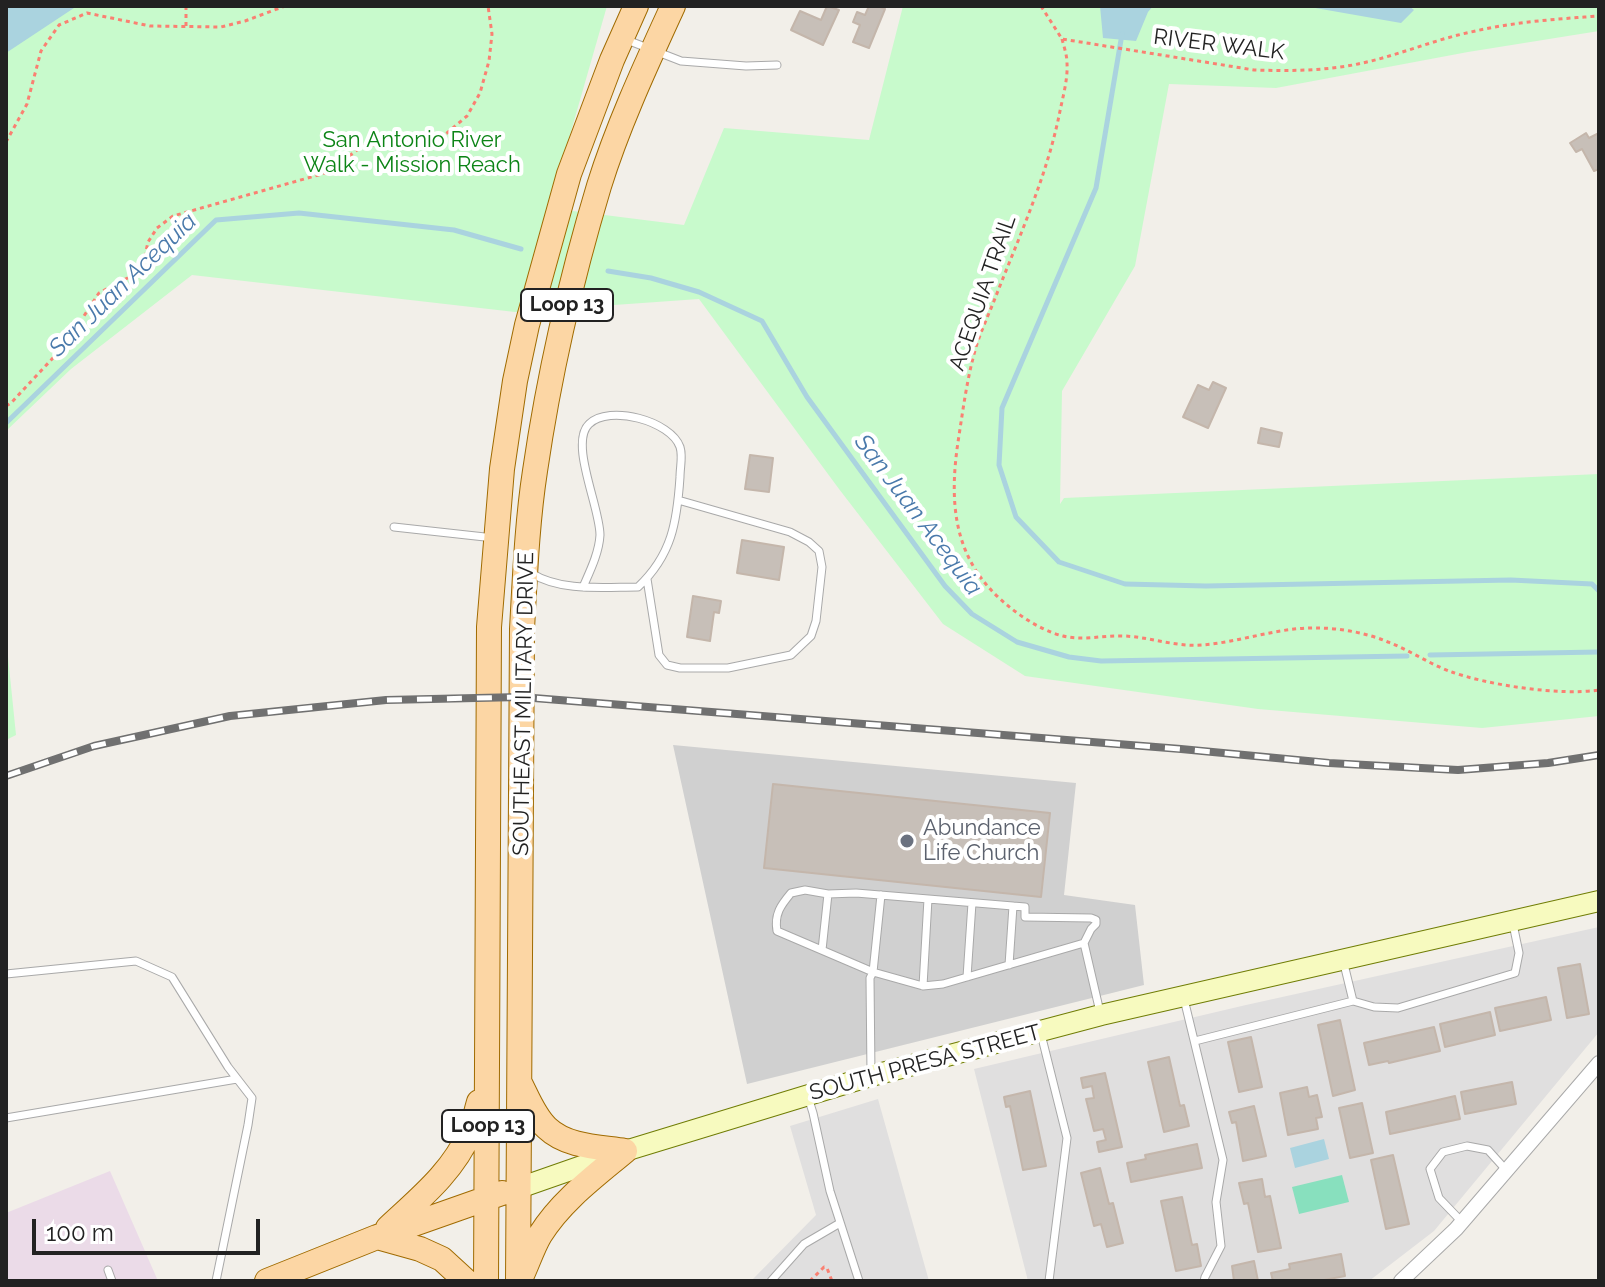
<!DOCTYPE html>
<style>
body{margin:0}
#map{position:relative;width:1605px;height:1287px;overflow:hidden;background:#f2efe9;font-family:Raleway,sans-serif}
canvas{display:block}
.frame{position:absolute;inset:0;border:8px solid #222;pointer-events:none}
.scale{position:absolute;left:32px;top:1219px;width:228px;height:36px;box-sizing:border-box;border:4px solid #222;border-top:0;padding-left:10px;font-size:24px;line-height:28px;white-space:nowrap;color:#222;-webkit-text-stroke:6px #fff;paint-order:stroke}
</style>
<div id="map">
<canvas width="1605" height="1287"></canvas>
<div class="frame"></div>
<div class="scale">100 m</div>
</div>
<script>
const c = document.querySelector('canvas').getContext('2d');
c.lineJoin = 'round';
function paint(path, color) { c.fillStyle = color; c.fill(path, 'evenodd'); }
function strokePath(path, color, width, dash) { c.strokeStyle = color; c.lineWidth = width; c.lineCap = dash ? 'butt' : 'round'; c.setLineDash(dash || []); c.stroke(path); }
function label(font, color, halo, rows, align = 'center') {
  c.font = font + ' Raleway,sans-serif'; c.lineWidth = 8; c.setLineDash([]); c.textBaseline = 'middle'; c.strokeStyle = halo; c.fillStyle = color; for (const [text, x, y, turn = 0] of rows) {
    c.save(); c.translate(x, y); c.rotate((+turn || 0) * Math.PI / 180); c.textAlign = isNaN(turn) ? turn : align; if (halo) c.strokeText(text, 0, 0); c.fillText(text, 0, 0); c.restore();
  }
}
const residential = new Path2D(`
 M1599 927V1032L1434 1231 1369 1281H1028L974 1069 1246 1005Z
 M878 1099 929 1281H751L816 1215 790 1126Z`);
const industrial = new Path2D(`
 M110 1171 158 1281H6V1213Z`);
const religious = new Path2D(`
 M673 745 1076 783 1064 895 1135 905 1144 985 747 1084Z`);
const park = new Path2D(`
 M6 6H607L549 208 684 225 724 128 869 140 903 6H1599V31L1468 52 1276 88 1169 84 1135 266 1062 391 1060 504 1064 498 1599 474V716L1482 728 1258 709 1025 676 943 624 839 489 699 299 515 312 192 275 71 369 6 431Z
 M6 637 16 735 6 740Z`);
const pitch = new Path2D(`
 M1342 1175 1349 1202 1299 1214 1292 1187Z`);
const water = new Path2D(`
 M6 6H77L6 53Z
 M1100 6H1153L1148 12 1136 41 1103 38Z
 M1304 6H1409L1414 10 1401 23Z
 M1324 1139 1329 1159 1295 1168 1290 1148Z`);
const stream = new Path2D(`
 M1122 34 1096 188 1002 408 999 465 1016 517 1059 562 1125 584 1206 586 1511 580 1592 584 1599 591
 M608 271 651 278 699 292 762 321 807 397 945 586 972 614 1017 642 1069 657 1101 661 1407 656
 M6 423 216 220 299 213 454 230 521 249
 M1430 655 1599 652`);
const building = new Path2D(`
 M827 6 839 10 823 45 791 30 800 11 821 20Z
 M869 6H878L885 9 869 48 853 42 860 25 853 22 857 12 865 15Z
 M1586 133 1589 138 1599 133V169L1594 171 1582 149 1576 152 1570 143Z
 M1213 382 1226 388 1208 428 1183 417 1198 385 1209 390Z
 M1261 428 1282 433 1279 447 1258 443Z
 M750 455 773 458 769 492 745 489Z
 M742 540 784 547 779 580 737 573Z
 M693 596 721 601 719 613 714 612 710 641 687 637Z
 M773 784 1050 813 1041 897 764 868Z
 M1580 964 1589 1014 1567 1018 1558 968Z
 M1546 997 1551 1020 1500 1031 1495 1008Z
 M1490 1012 1495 1035 1445 1047 1440 1024Z
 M1340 1020 1355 1090 1333 1096 1318 1025Z
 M1434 1027 1440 1051 1389 1063 1388 1061 1369 1065 1364 1043Z
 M1251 1037 1262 1087 1239 1092 1228 1042Z
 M1169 1057 1180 1106 1184 1105 1189 1126 1164 1132 1148 1062Z
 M1105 1073 1122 1147 1099 1152 1097 1142 1106 1140 1103 1129 1094 1131 1086 1099 1094 1098 1092 1086 1083 1088 1081 1078Z
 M1512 1082 1516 1104 1465 1114 1461 1092Z
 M1307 1087 1309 1097 1317 1095 1322 1117 1316 1118 1318 1129 1288 1135 1280 1093Z
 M1030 1091 1046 1166 1023 1170 1010 1106 1006 1107 1004 1097Z
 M1455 1096 1460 1119 1390 1134 1386 1112Z
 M1362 1103 1373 1153 1350 1158 1339 1108Z
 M1254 1106 1266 1156 1243 1161 1236 1122 1232 1123 1229 1112Z
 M1197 1144 1202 1168 1131 1182 1127 1163 1146 1159 1145 1155Z
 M1393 1155 1409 1224 1386 1229 1371 1160Z
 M1100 1168 1109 1204 1113 1203 1123 1243 1107 1247 1101 1224 1094 1226 1081 1173Z
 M1262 1179 1265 1197 1270 1196 1281 1248 1258 1252 1248 1203 1244 1204 1239 1183Z
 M1182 1197 1192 1245 1197 1244 1201 1266 1176 1271 1161 1201Z
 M1341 1254 1345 1276 1319 1281H1273L1271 1273 1290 1269 1289 1264Z
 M1254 1261 1258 1281H1234L1232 1266Z`);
const path = new Path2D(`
 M1041 6 1062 39 1254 70C1289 71 1324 71 1358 64 1397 56 1433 40 1471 32 1513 22 1556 19 1599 16
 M186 26V6
 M1062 39C1064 47 1067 55 1067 63 1068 79 1063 96 1060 111 1047 177 1018 239 994 301 988 316 981 331 976 347 967 378 963 410 958 442 950 496 952 549 992 591 1009 609 1038 630 1063 636 1084 641 1103 635 1124 636 1150 637 1175 647 1202 645 1241 642 1278 627 1317 628 1340 628 1367 633 1388 642 1409 650 1428 663 1449 671 1487 685 1559 696 1599 690
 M6 142 27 104 41 51 59 25 87 13 150 26 221 27 245 21 285 6
 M6 406 11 403 65 345 99 293 137 273 144 260 148 242 157 228 173 216 329 172 362 146 374 145 403 148 427 145 447 133 467 116 480 93 489 61 492 34 488 6
 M810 1281 824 1267 827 1268 832 1281`);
const service = new Path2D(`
 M627 40 681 61 746 66 777 65
 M394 527 494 538
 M531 573C561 592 604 587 638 587 672 555 677 522 680 477 680 467 683 456 680 447 671 421 609 404 589 424 569 443 600 507 600 535 599 553 590 571 583 587
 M647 579 659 655 667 665 680 668H728L791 655 811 636 816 621 822 567 819 551 809 542 790 532 678 500
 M881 895 873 972 777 931C774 914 781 905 791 893L805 890 828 894 856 893 1025 907V917L1091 918 1096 920V924L1091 929 1084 943
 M822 950 828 894
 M1343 960 1353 1001
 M1009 965 1013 906
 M6 974 136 961 172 977 228 1067 252 1098 248 1125 216 1281
 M967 977 972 903
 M923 986 928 899
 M1184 999 1223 1160 1216 1202 1221 1246 1205 1277 1204 1281
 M1041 1034 1067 1138 1049 1281
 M1195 1041 1353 1001 1374 1007 1398 1008 1515 973 1519 953 1513 924
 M871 1074 870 978 873 972 923 986 943 984 1084 943 1100 1012
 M808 1097 813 1113 830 1191 859 1281
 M6 1118 237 1079
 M1462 1222 1439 1198 1430 1169 1443 1152 1467 1146 1488 1150 1507 1171
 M108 1270 112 1281
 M771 1281 804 1244 840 1223`);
const minor = new Path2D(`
 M1401 1281 1456 1229 1599 1063`);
const secondary = new Path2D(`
 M519 1188 625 1151 871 1076 1101 1015 1599 901`);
const primary = new Path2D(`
 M521 1085C528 1099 535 1117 547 1128 567 1147 599 1147 625 1151
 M388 1228C419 1199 453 1172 470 1132 474 1123 476 1112 479 1102
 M377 1237 420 1249 442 1259 466 1281
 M522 1275C528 1262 533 1247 540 1235 561 1201 595 1176 625 1151
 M267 1281 377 1237 502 1193
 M486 1281 489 627 502 469 515 381 527 325 569 174 612 60 636 6
 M518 1281 522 629C525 576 527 523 535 471 549 375 571 279 599 186 618 125 646 65 673 6`);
const rail = new Path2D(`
 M6 776 94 746 230 716 386 700 521 697 1181 749 1329 763 1458 770 1548 763 1599 755`);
const markers = [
 [907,841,8,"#6b7280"]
];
const shields = [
 [567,305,92],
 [488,1126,92]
];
const shieldNames = [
 ["Loop 13",567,305],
 ["Loop 13",488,1126]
];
const streetNames = [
 ["RIVER WALK",1219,45,7],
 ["ACEQUIA TRAIL",983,293,-71],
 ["SOUTHEAST MILITARY DRIVE",524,704,-89],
 ["SOUTH PRESA STREET",925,1063,-15]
];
const parkNames = [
 ["San Antonio River",412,140],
 ["Walk - Mission Reach",412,165]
];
const worshipNames = [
 ["Abundance",923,828],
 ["Life Church",923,853]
];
const waterNames = [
 ["San Juan Acequia",123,285,-44],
 ["San Juan Acequia",918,515,53]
];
paint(residential, '#e0dfdf');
paint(industrial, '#ebdbe8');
paint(religious, '#d0d0d0');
paint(park, '#c8facc');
paint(pitch, '#88e0be');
paint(water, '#aad3df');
strokePath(stream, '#aad3df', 5);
paint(building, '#c7bfb8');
strokePath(building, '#c4b6ab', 2);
strokePath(service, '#a9a9a9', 9);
strokePath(minor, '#a9a9a9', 16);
strokePath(secondary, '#707d05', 22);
strokePath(primary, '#a06b00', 26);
strokePath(path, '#fa8072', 3, [4, 4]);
strokePath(service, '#fff', 7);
strokePath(minor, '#fff', 14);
strokePath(secondary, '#f7fabf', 20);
strokePath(primary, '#fcd6a4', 24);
strokePath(rail, '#707070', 8);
strokePath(rail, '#fff', 5, [15]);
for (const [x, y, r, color] of markers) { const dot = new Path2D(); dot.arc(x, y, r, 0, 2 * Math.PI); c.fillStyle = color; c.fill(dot); strokePath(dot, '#fff', 3); }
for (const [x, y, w] of shields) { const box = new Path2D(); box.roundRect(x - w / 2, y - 16, w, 32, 6); c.fillStyle = '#fff'; c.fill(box); strokePath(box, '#222', 2); }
label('bold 20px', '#222', null, shieldNames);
label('22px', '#222', '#fff', streetNames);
label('22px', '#0c8416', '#fff', parkNames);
label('22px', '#5b616d', '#fff', worshipNames, 'left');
label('italic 24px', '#4a7aab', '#fff', waterNames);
</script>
